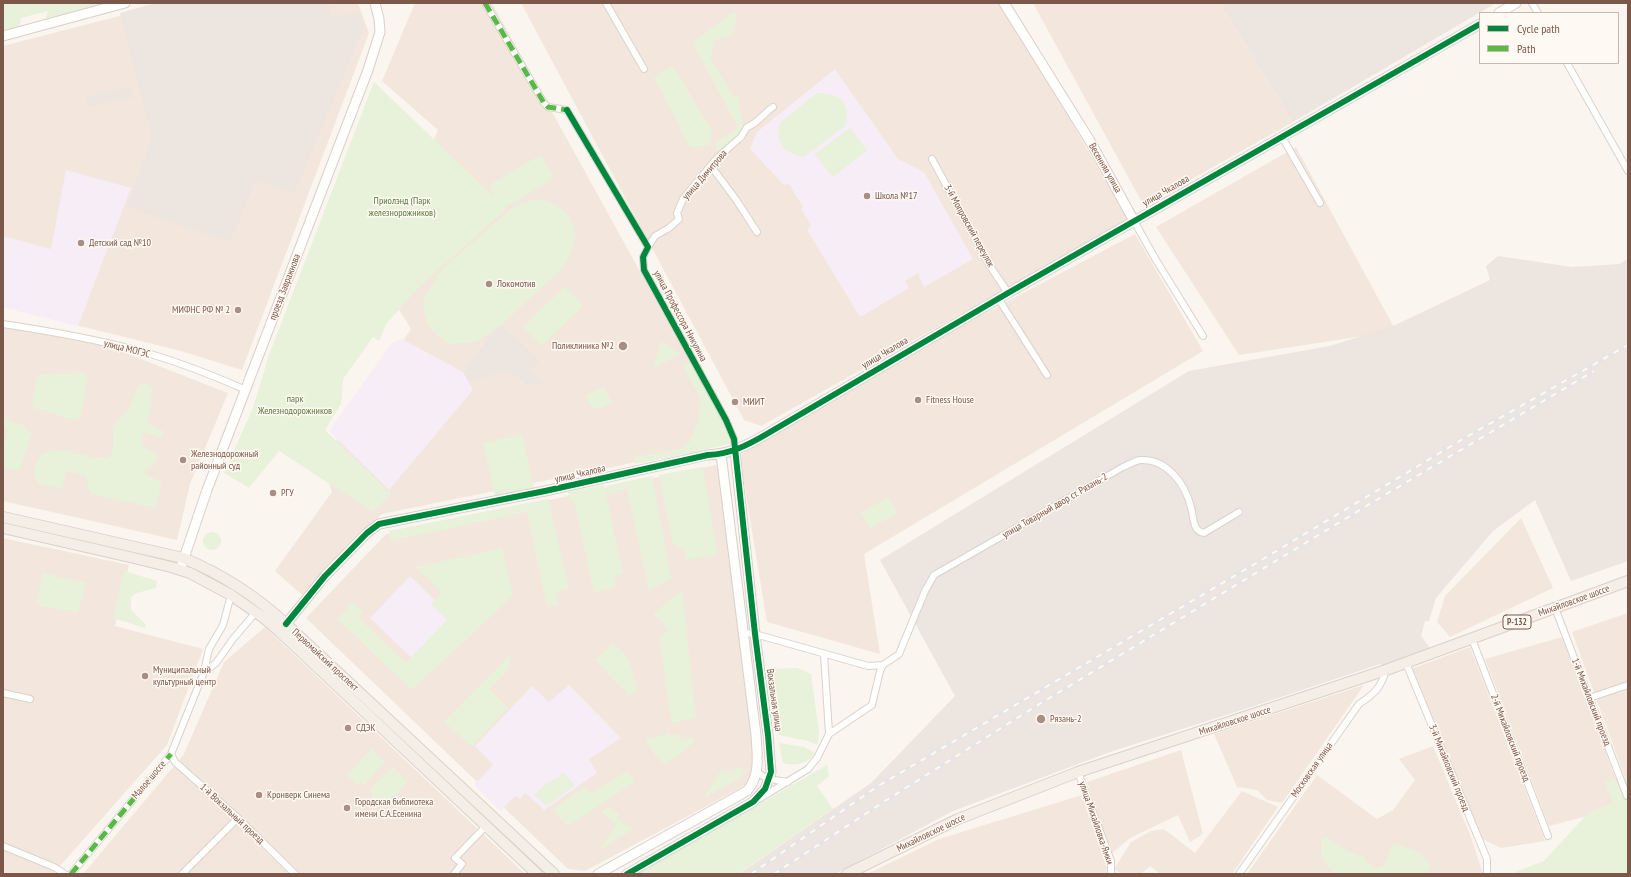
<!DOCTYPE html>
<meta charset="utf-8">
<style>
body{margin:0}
#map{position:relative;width:1631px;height:877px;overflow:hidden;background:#faf5ef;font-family:"PT Sans Narrow",sans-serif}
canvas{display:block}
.frame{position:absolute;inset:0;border:4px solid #7c584b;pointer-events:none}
.legend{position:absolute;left:1479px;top:12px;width:140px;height:52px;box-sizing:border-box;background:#fff9f3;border:1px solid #cbb9b0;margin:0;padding:5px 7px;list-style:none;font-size:12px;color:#7c584b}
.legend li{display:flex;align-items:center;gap:8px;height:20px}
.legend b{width:20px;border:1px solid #cbb9b0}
</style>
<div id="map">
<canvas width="1631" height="877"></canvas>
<div class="frame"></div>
<ul class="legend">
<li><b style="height:5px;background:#00873e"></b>Cycle path</li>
<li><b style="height:5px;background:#58b947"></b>Path</li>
</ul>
</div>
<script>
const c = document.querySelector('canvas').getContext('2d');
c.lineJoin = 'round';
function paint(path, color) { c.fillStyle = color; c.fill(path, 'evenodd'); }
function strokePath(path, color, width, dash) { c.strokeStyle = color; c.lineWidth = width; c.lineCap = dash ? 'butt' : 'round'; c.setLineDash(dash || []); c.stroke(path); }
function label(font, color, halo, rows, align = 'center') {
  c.font = font + ' "PT Sans Narrow",sans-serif'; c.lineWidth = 3; c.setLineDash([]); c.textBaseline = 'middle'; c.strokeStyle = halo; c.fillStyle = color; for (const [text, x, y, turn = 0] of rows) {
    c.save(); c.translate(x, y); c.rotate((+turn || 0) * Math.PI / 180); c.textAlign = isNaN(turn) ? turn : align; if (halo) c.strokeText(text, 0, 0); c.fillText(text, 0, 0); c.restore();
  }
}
const residential = new Path2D(`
 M170 3H358L369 33 242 370 181 351 3 307V46Z
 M415 3H492L734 442 382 514 302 595 275 571 332 492 322 462 411 329 376 272 438 130 382 81Z
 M521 3H1003L1128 220 761 426 744 420Z
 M1033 3H1220L1293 122 1144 206Z
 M1296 147 1396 331 1239 355 1156 227Z
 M1135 234 1203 351 864 554 880 654 767 622 741 464 742 454 748 449 944 335Z
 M3 324 105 345 228 393 190 484 177 540 3 501Z
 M721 464 756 775 746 785 585 871 568 869 306 618 386 534Z
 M1521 518 1553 588 1450 637 1437 622 1445 596Z
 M3 538 129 565 115 626 203 649 167 745 53 874H3Z
 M1628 613V786L1572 632Z
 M265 627 525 874H83L184 754 224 662Z
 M1562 637 1626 806 1549 826 1485 659Z
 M1470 647 1545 841 1501 848 1480 838 1411 669Z
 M1364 685 1282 803 1267 800 1257 790 1237 787 1214 734Z
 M1433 746 1471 837 1483 874H1247L1317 775 1377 819 1393 810 1415 780 1399 759Z
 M1181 750 1203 834 1190 842 1178 815 1130 838 1110 855 1087 782Z
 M1242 791 1278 807 1232 874H1160L1150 866 1141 874H1122L1114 869 1131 842 1151 831 1164 829 1195 853Z
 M1082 795 1107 864 1106 874H867L939 839Z`);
const industrial = new Path2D(`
 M155 3H328L333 18 359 12 364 27 294 194 256 180 230 242 127 207 152 136 120 13Z
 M1220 3H1496L1293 122Z
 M130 86 133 97 88 107 86 97Z
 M1498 256 1572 267 1619 264 1628 259V561L1571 581 1535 500 1493 531 1436 598 1429 621H1425L1421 636 1430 648 1384 667 1380 664 1251 707 1110 752 953 811 835 874H739L871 783 955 696 880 560 1189 371 1330 346 1393 326 1490 280 1486 266Z
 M501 326 536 356 539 362 530 370 542 382 536 387 531 382 528 385 509 371 501 372 468 383 463 372 491 336Z`);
const education = new Path2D(`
 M835 69 898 159 924 172 973 259 924 287 918 273 905 281 909 288 860 317 807 230 811 225 801 209 803 207 789 184 784 185 750 149 757 132Z
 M66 170 131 188 78 326 3 307V236L51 249Z
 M402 339 463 372 473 390 389 490 329 431 392 343Z
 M410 576 467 631 427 673 370 618Z
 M569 685 621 738 589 759 597 773 544 810 525 793 520 799 515 796 501 811 474 785 493 765 475 746 532 686 549 702Z`);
const green = new Path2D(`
 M3 3H112L45 21 48 11 21 18 19 28 3 33Z
 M733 12 737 14 733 35 715 40 710 58 734 97 740 94 738 99 744 129 720 154 714 144 736 129 737 125 692 43Z
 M673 66 712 131 710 145 694 148 688 145 674 115 654 79 657 74Z
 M374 82 495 198 490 189 492 183 539 156 544 159 552 176 550 181 506 207H504L506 209 417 289 386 324 379 341 373 337 343 379 341 404 325 430 391 494 373 512 279 451 249 488 224 473 253 408 269 355Z
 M817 93C840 93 850 101 846 125L804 157C785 153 774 145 780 123Z
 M850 128 867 150 833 177 815 154Z
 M538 199C577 206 585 239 562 269L501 325 476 342 447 344 428 326 424 313V298L441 270 512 208 524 202Z
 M565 286 583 306 541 346 523 327Z
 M661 341 680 354 655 368 654 366Z
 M686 363 692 364 731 434 732 443 692 453 635 464 634 457 683 448 690 441 699 418 700 398 682 364Z
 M81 372 86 374 87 377 81 415 78 419 74 420 34 408 32 405 37 377 41 375Z
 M144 383 152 388 148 424 163 431 161 438 143 432 141 443 143 447 155 452 157 458 153 466 146 469 145 473 148 476 162 482 156 506 154 508 91 494C87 489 88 482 86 476L70 471 65 474 63 486 61 489 39 484C31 473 35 464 42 454 71 443 86 462 109 457L113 451V427L117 420 128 412 138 386Z
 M604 387 612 403 598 409 590 405 586 395Z
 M3 417H7L9 421 25 426 26 430 32 432 19 471 3 468V456L7 430 3 427Z
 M522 434 534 489 495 497 483 443Z
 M703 467 717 555 686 560 685 552 673 544 659 475Z
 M652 476 671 578 649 591 627 489 608 493 606 486Z
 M604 485 623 574 614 576 616 587 594 593 575 504 569 498 568 492Z
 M888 497 897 513 870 528 861 513Z
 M548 499 569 589 556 592 558 605 547 607 527 512 391 541 389 531Z
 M203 541a9 9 0 1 1 18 0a9 9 0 1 1-18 0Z
 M502 548 513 596 412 690 337 619 352 603 363 611 358 617 406 663 447 620 431 604 442 592 415 567Z
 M124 571 157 581 156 588 137 593 131 597V610L146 625 145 628 113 618Z
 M43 573 86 583 78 613 36 605Z
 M682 590 696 718 672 723 659 639 668 629 653 614Z
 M613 643 628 659 637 688 630 696 595 660Z
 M511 654 508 669 489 689 508 708 472 747 444 722Z
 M797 668 811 674 819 732 818 745 808 741 779 735 771 669Z
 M669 733 670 736 680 734 681 740 693 737V743L682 752 665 764 657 758 645 740Z
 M779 743 804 747 815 753C807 765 796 766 783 763Z
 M371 749 385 762 364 785 360 782 358 785 347 775Z
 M827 765 829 776 817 786 833 809 738 874H638Z
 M392 767 408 782 383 808 370 796 372 793 369 790Z
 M738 767 743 768V775L742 777 703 798 722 769 726 772H732Z
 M628 771 635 782 568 826 552 810 584 787 592 793Z
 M563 773 575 785 547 806 534 795 549 781 558 778Z
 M1627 776 1628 874H1510L1544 861 1589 812 1613 803 1605 782Z
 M609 807 619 814 617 819 633 829 603 849 601 848 616 824 601 812Z
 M1325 837 1356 855 1364 856 1367 863 1376 868 1384 865 1393 844C1403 845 1411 851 1420 852L1431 866 1427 873 1423 874H1338L1327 866 1321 858V840Z`);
const street = new Path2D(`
 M485 3 544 103 548 107 567 110 648 247 643 257 644 270 726 420 734 439 735 451
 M606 3 644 69
 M1532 3 1538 13
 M1567 63 1628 171
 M1282 137 1320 203
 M932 159 990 266 1008 293
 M711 166 737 201 757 232
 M1134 221 1156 260 1203 336
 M648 247 655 236 669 228 679 219 677 213 683 199 717 158 741 137 747 127C756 125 764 113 773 107
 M998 298 1047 375
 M3 324C49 331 95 339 140 351 176 361 212 375 246 390
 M1555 608 1627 796
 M743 633 755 634 868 666 883 665 880 671 872 705 829 734
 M1472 639 1548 836
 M1406 663 1487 859V874
 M883 665 899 654 925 591 934 575 1123 467C1128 465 1135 461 1140 460 1167 458 1185 484 1191 507 1194 517 1192 531 1204 533L1239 512
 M204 672 216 663 233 639 256 612
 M3 693 30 699
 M1589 698 1628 685
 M171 754 175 762 238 818 295 874
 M757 771C764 780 777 780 788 782
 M1078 772 1111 861V874
 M759 799 808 769 817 758 829 734 824 654
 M3 846 54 867 65 874
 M71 874 171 754 204 672 209 649 223 625 231 595
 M182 874 238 818
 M454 874 462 864 455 858 486 826
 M1239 874 1359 704C1374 694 1381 688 1386 670`);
const secondary = new Path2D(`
 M1004 3 1090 141 1134 221
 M1499 13 1516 3
 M3 36 125 3
 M180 570 207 490 368 70 380 32 379 19 375 3
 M286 624 325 576 367 533 379 524 545 491 708 455C730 454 746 446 765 435L1008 293 1480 24
 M598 874 747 791C761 775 757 754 756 735L721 454
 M627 874 753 802 765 789 771 772 768 735 755 634 735 451`);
const primary = new Path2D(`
 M3 517 183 558C222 574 256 596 286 624L554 874
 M3 528 134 558 171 567 190 573 231 595 264 618 280 632 537 874
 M847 874 958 819 1078 772 1386 670 1628 581`);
const rail = new Path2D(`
 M751 874 878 786 1253 565 1463 439 1628 345
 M774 874 885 801 1033 708 1373 502 1594 371`);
const quiet = new Path2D(`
 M485 3 544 103 548 107 567 110
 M71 874 171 754`);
const cycleway = new Path2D(`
 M567 110 648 247 643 257 644 270 726 420 734 439 755 634 768 735 771 772 765 789 753 802 627 874
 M286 624 325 576 367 533 379 524 545 491 708 455C730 454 746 446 765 435L1008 293 1480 24`);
const markers = [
 [867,196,4,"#a88f84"],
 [81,243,4,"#a88f84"],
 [489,284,4,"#a88f84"],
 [238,310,4,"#a88f84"],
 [623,346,5,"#a88f84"],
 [918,400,4,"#a88f84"],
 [735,402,4,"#a88f84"],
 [183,460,4,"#a88f84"],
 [273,493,4,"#a88f84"],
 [145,676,4,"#a88f84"],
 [1041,719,5,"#a88f84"],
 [348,728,4,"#a88f84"],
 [259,795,4,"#a88f84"],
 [347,808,4,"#a88f84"]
];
const shields = [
 [1517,622,28]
];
const shieldNames = [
 ["Р-132",1517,622]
];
const streetNames = [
 ["Весенняя улица",1105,168,60],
 ["улица Димитрова",705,175,-49],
 ["улица Чкалова",1166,191,-30],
 ["3-й Мопровский переулок",969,226,61],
 ["проезд Завражнова",285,287,-69],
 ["улица Профессора Никулина",680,316,62],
 ["улица МОГЭС",127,349,14],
 ["улица Чкалова",885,353,-31],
 ["улица Чкалова",580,474,-13],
 ["улица Товарный двор ст. Рязань-2",1055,506,-30],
 ["Михайловское шоссе",1574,601,-20],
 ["Первомайский проспект",325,660,43],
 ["Вокзальная улица",774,700,82],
 ["1-й Михайловский проезд",1591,702,69],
 ["Михайловское шоссе",1235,721,-18],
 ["2-й Михайловский проезд",1510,738,69],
 ["3-й Михайловский проезд",1449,768,68],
 ["Московская улица",1312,770,-55],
 ["Малое шоссе",149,780,-50],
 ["1-й Вокзальный проезд",232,814,43],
 ["улица Михайловка-Ямки",1096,823,71],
 ["Михайловское шоссе",931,833,-26]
];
const poiNames = [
 ["Школа №17",875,196],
 ["Детский сад №10",89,243],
 ["Локомотив",497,284],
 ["МИФНС РФ № 2",230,310,"right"],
 ["Поликлиника №2",614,346,"right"],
 ["Fitness House",926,400],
 ["МИИТ",743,402],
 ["Железнодорожный",191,454],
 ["районный суд",191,466],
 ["РГУ",281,493],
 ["Муниципальный",153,670],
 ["культурный центр",153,682],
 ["Рязань-2",1050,719],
 ["СДЭК",356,728],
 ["Кронверк Синема",267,795],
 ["Городская библиотека",355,802],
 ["имени С.А.Есенина",355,814]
];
const parkNames = [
 ["Приолэнд (Парк",402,201],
 ["железнорожников)",402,213],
 ["парк",295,399],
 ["Железнодорожников",295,411]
];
paint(residential, '#f3e7dd');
paint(industrial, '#ede5df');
paint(education, '#f6edf6');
paint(green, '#e8f1d9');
strokePath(street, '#dad2cd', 8);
strokePath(secondary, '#dad0ca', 11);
strokePath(primary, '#dbd0cb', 12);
strokePath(street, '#fefefd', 6);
strokePath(secondary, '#fefefd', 9);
strokePath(primary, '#f4eee6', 10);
strokePath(rail, '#e6e4e6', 3.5);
strokePath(rail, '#fff9f3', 2, [6]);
strokePath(quiet, '#58b947', 5, [10, 5]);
strokePath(cycleway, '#00873e', 6);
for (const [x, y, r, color] of markers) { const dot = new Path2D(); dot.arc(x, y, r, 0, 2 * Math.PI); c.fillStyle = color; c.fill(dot); strokePath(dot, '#fff9f3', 1.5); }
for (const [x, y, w] of shields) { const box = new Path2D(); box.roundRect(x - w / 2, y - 7, w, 14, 3); c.fillStyle = '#fff9f3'; c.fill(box); strokePath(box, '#7c584b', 1); }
label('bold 9px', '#7c584b', null, shieldNames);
label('10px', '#7c584b', '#fff9f3', streetNames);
label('10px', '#7c584b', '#fff9f3', poiNames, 'left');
label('10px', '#567b3f', '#fff9f3', parkNames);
</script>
